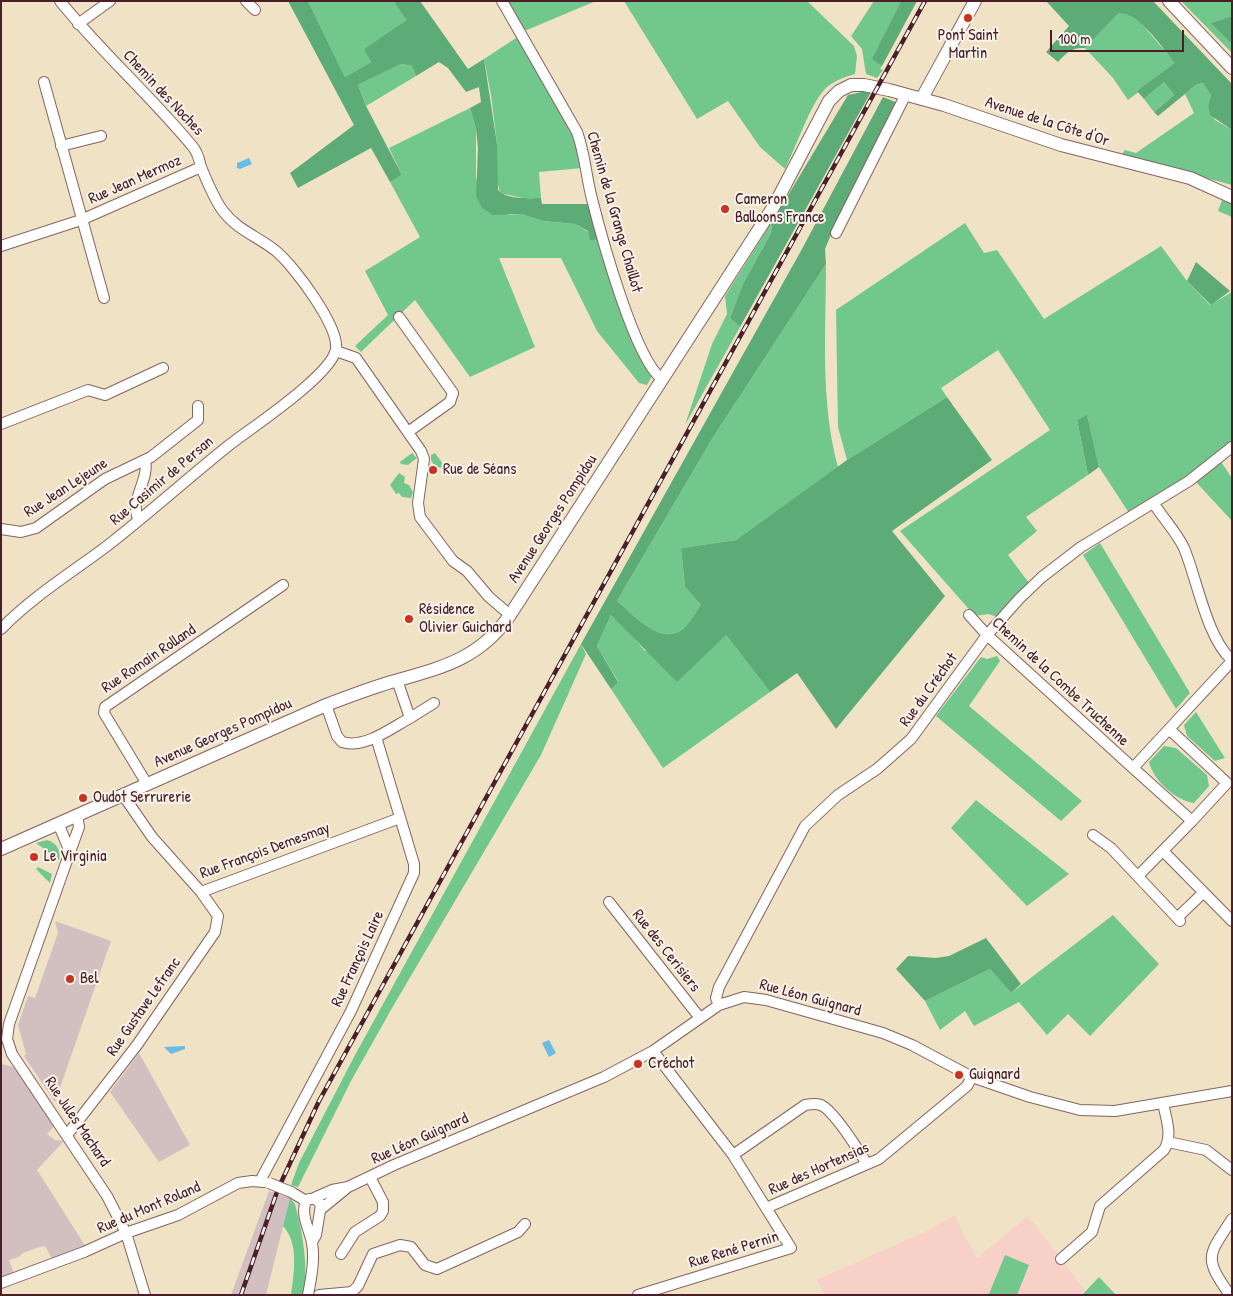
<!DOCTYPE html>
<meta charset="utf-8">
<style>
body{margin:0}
#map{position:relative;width:1233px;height:1296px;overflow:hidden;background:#f0e2c5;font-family:"Patrick Hand",sans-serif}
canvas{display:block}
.frame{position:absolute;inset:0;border:2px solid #4a1f2b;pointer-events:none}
.scale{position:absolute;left:1050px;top:30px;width:134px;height:22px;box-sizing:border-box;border:2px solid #4a1f2b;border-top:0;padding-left:6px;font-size:15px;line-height:18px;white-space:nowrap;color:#4a1f2b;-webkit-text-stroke:4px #f7f3e8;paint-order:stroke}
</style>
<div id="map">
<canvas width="1233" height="1296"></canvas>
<div class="frame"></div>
<div class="scale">100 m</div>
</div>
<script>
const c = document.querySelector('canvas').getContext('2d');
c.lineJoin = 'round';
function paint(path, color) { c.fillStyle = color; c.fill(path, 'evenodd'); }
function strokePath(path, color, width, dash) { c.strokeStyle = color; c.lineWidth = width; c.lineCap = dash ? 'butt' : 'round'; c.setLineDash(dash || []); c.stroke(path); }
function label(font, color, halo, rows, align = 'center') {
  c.font = font + ' "Patrick Hand",sans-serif'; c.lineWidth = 4; c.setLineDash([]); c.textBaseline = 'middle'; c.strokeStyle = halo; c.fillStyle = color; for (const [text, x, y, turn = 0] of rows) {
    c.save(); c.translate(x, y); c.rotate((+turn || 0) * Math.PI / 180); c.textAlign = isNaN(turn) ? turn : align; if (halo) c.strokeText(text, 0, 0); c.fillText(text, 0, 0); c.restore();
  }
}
const built = new Path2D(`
 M954 1215 977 1258 1028 1216 1085 1290 1082 1295H826L816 1280 927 1231Z`);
const industrial = new Path2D(`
 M55 921 111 941 55 1102 24 1056 26 1054 18 1025 28 996 35 998 58 933Z
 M139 1053 190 1145 159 1162 110 1092Z
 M1 1064 14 1067 54 1126 47 1134 55 1140 64 1141 37 1170 86 1247 53 1260 45 1246 36 1248 23 1253 19 1257 9 1260 14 1274 1 1279Z
 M269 1191 290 1198 266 1295H231Z`);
const green = new Path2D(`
 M308 1H393L408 20 365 49 371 62 345 77Z
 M507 1H596L522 32Z
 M624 1H807L854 46 857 56 855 74C845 77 836 80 827 87 811 101 796 148 785 169L760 147 728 101 697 119Z
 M874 1H901L873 58 882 66 880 69 883 70 877 78 866 74 862 49 851 36Z
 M1181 1H1232V16L1210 23 1232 44V53Z
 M1126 12 1141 23 1176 64 1128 100 1113 78 1085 48 1119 13Z
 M519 36 572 131 582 168 539 172 541 198H522L500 193 497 181V144L491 95 484 59Z
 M401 64 412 66 416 76 366 106 358 85Z
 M1164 82 1174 95 1154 112 1144 99Z
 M1204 83 1211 95 1208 105 1215 120 1232 130V185L1121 155 1125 150 1136 153 1194 113 1185 94 1196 85Z
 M470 108 476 129V179L509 215 521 214 543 221 575 224 600 239 641 355 652 376 647 385 639 383 597 331 561 258H499L535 347 470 377 415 300 361 352 355 346 388 315 365 271 420 237 390 182 402 175 389 148Z
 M1222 200 1232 204V217L1218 211Z
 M772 222 771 233 743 284 730 318 740 327 685 425 712 344 727 314 725 296Z
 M965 223 984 253 997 250 1044 319 1161 246 1187 281 1210 305 1232 292V444L1191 476 1129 513 1099 467 1087 416 1077 420 1088 475 1026 517 1037 531 1008 555 1029 583 998 617 988 614 975 616 900 531 1050 430 998 350 941 388 947 397 847 460 838 427 836 310Z
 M826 264C826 331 820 402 838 467L736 540 681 548 685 587 701 605C695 613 690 622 684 628 662 648 633 614 617 601L712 439Z
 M412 453 417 458 408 465 401 464 400 462Z
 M435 453 446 468 435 467 431 460V455Z
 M1219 459 1232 478V521L1196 482Z
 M399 473 405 477 404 483 409 485 413 492 411 498 402 497 399 493 396 494 390 485Z
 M1100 543 1190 693 1176 709 1083 555Z
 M611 615 624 626 645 651 726 635 770 692 663 768 611 689 618 681 597 646Z
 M581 644 586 654 541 755 392 1008 351 1081 298 1187 291 1185 299 1163 355 1055Z
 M997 656 1000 661 969 706 1082 801 1061 821 936 716 981 657 987 659Z
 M1196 712 1225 758 1215 761 1187 736 1184 725Z
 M1164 746 1176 748 1207 775 1209 786 1194 803C1176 801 1153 780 1149 762Z
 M976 800 1069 874 1027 906 951 828Z
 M47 840C57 843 61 850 59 860L36 843Z
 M38 867 52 874 50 883 36 869Z
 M1113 915 1159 964 1090 1036 1068 1014 1047 1035 1019 1002 974 1026 965 1011 940 1030 925 1001 990 969 1011 993Z
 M290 1198 295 1204C303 1235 308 1263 304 1295H291C294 1273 299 1243 283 1226Z
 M1005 1255 1029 1265 1017 1295H991L989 1294Z
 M1099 1277 1116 1295H1082Z`);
const forest = new Path2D(`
 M288 1H308L345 77 371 62 364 49 407 20 393 1H420L468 69 484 59 497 144 498 190C507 200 529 198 541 198L542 204H590L600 239 590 240 588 231 575 224 543 221 521 214 493 215 482 208 476 196 478 148 476 129 470 108 481 102 479 87 466 92 448 68 439 62 416 76 412 66 401 64 358 85 366 106 402 175 390 182 371 148 298 188 290 173 354 125Z
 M901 1H917L882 66 872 59Z
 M1046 1H1153L1232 84V130L1210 115 1208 105 1211 95 1203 83 1196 85 1158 116 1154 112 1174 95 1164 82 1144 99 1137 91 1175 63C1163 49 1139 12 1119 13L1085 48C1072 47 1066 53 1058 62L1046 52 1069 26Z
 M1232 16V44L1210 23Z
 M866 91 871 92 740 327 730 318 743 284 771 233 772 222 848 95Z
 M883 97 898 103 832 232 825 249 826 264 712 439 617 601C633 614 662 648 684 628 690 622 695 613 701 605L685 587 681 548 736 540 847 460 947 397 992 460 892 531 945 596 836 729 797 673 770 692 726 635 677 682 611 615 597 646 618 682 611 689 581 644 802 249Z
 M1196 262 1230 291 1211 305 1187 281Z
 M1087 415 1099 467 1088 475 1077 420Z
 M986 938 1021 984 1011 993 990 969 925 1001 896 969 908 956 936 958 949 956Z`);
const water = new Path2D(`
 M249 158 252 164 240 169 237 168V163Z
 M549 1040 556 1053 549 1057 542 1043Z
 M185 1046V1049L171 1054 164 1047Z`);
const minor = new Path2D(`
 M246 1 255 10
 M502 1 577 132C585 154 586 176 592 199 601 235 635 360 662 379
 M78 24 110 1
 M44 82 104 298
 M61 146 101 136
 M836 233 906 94
 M1 246 81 220 201 167
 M399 317 453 393 450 402 408 432
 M336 351 356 358 421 451 424 459 418 503 420 517 453 561 467 571 489 597 510 615
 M1 424 88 390 105 395 163 368
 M1154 504C1163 518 1177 533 1184 548 1197 579 1207 639 1232 660
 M139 520C128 502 150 480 145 460
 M1 529 21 532 36 528 105 479 151 457 198 420V406
 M969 615 987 635 1133 768
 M1 629C32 597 71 573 107 546 148 514 187 479 228 446 251 428 332 375 336 349 339 326 294 266 276 251 259 237 237 230 223 211 214 199 207 181 201 167 199 159 198 153 193 147 151 96 101 52 60 1
 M326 705 337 736 342 742C365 749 391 728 410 718L397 680
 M410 718 434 703
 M1169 729 1227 783 1192 821 1133 768 1232 661
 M147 784 104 713 105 707 283 585
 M123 795 152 837 201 892 400 818
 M58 823 70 852 79 827 77 815
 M1093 835 1111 848 1180 921
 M1163 851 1232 921
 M70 852 9 1024 7 1039 12 1054 107 1196 126 1233 145 1295
 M1138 876 1192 821
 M609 902 700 1018
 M1177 918 1203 893
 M719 1005 716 998 719 987 805 826 838 795 877 769 911 739 987 635 1019 599 1042 577 1081 547 1189 481 1232 447
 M653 1051 733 1155 805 1105C811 1104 815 1103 821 1105 834 1111 859 1151 867 1164
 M67 1135 137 1045 215 932 218 916 201 892
 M1168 1142 1206 1150 1232 1170
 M260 1181 351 1011 414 873V864L376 737
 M291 1192 306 1201
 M314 1198 332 1190 348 1187 394 1165 604 1077 653 1051 719 1005 744 997 766 1000 883 1033 912 1045 972 1077 1030 1097 1080 1110 1115 1111 1232 1091
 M309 1199H316L321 1205 316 1235 312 1242
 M306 1201C300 1215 310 1231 312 1243 315 1260 311 1279 308 1295
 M766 1208 879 1159 967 1086 972 1077
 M320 1210 348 1187
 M341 1254 355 1232 380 1216 383 1211V1202L370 1177
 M1061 1259 1092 1232 1100 1206 1164 1150C1173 1135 1166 1119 1163 1103
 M1 1283 84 1252 126 1233 178 1215 238 1183 252 1181 264 1182
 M319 1295 352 1292 358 1286 373 1254 400 1245 411 1247 425 1265 437 1269 518 1232 525 1224
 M638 1295 791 1248 733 1155
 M1230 1295C1203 1257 1208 1256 1232 1219`);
const major = new Path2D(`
 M1169 1 1232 68
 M922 98 975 1
 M1 849 326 705C347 697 368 689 391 682 440 668 479 660 510 615L774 206 829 101 839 91 851 85H864L889 90 944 105 1061 145 1190 178 1232 197`);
const rail = new Path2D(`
 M241 1295 278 1189 319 1101 925 1`);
const minorBridge = new Path2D(`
 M269 1183 291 1192`);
const markers = [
 [968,18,5,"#c8321e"],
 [725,209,5,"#c8321e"],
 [433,470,5,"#c8321e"],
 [409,619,5,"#c8321e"],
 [83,798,5,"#c8321e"],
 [34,857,5,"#c8321e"],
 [70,979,5,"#c8321e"],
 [638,1064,5,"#c8321e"],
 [959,1075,5,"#c8321e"]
];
const poiNames = [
 ["Pont Saint",968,36,"center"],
 ["Martin",968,54,"center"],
 ["Cameron",735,200],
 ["Balloons France",735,218],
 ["Rue de Séans",443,470],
 ["Résidence",419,610],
 ["Olivier Guichard",419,628],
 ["Oudot Serrurerie",93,798],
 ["Le Virginia",44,857],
 ["Bel",80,979],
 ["Créchot",648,1064],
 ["Guignard",969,1075]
];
const streetNames = [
 ["Chemin des Noches",163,93,47],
 ["Avenue de la Côte d'Or",1047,122,18],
 ["Rue Jean Mermoz",135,180,-24],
 ["Chemin de la Grange Chaillot",614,212,74],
 ["Rue Casimir de Persan",162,481,-40],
 ["Rue Jean Lejeune",66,488,-33],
 ["Avenue Georges Pompidou",553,519,-57],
 ["Rue Romain Rolland",149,659,-34],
 ["Chemin de la Combe Truchenne",1060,682,43],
 ["Rue du Créchot",929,690,-54],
 ["Avenue Georges Pompidou",223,733,-24],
 ["Rue François Demesmay",265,851,-20],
 ["Rue des Cerisiers",666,951,52],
 ["Rue François Laire",358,959,-65],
 ["Rue Léon Guignard",810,998,15],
 ["Rue Gustave Lefranc",144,1007,-55],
 ["Rue Jules Machard",77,1122,56],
 ["Rue Léon Guignard",420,1139,-24],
 ["Rue des Hortensias",819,1169,-24],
 ["Rue du Mont Roland",149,1208,-23],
 ["Rue René Pernin",734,1250,-17]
];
paint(built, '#f7d1c8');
paint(industrial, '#d2bfc0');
paint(green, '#72c88c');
paint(forest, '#5dac78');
paint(water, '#69bde5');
strokePath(minor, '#846361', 12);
strokePath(major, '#846361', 14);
strokePath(minor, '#fff', 10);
strokePath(major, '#fff', 12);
strokePath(rail, '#4a1f2b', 4.5);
strokePath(rail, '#f7f3e8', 2.5, [8]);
strokePath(minorBridge, '#846361', 12, []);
strokePath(minorBridge, '#fff', 10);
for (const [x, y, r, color] of markers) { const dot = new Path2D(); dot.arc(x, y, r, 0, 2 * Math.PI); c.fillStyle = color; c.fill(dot); strokePath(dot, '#f7f3e8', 2); }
label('16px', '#4a1f2b', '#f7f3e8', poiNames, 'left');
label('16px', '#4a1f2b', '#f7f3e8', streetNames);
</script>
